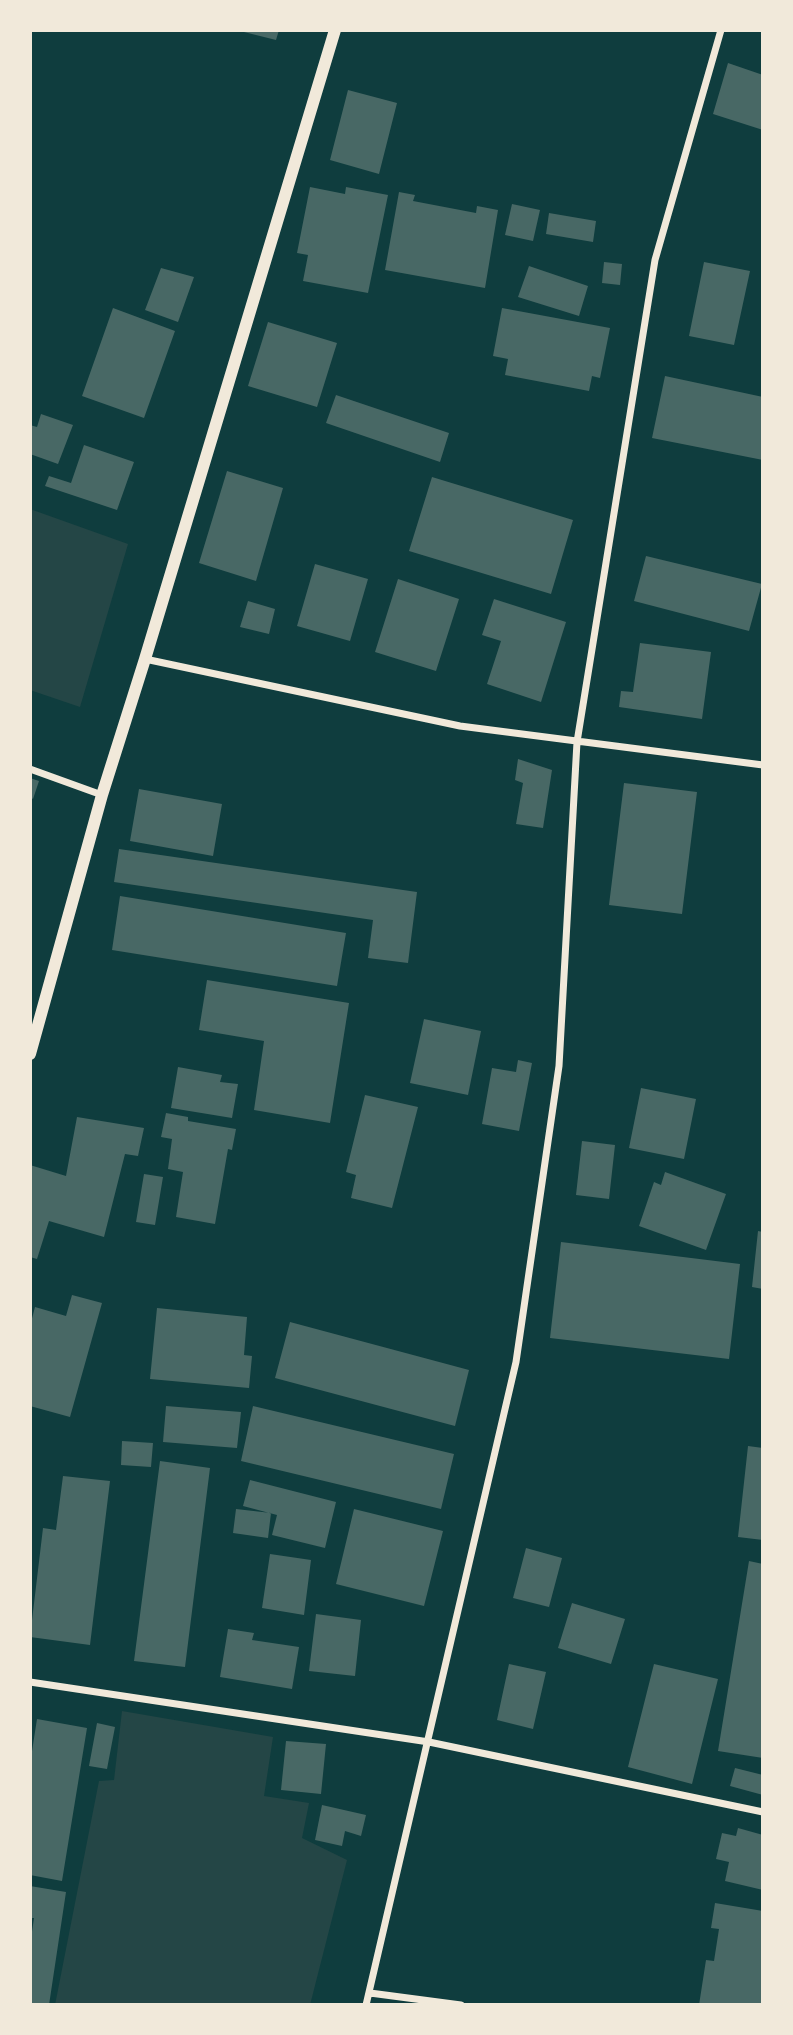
<!DOCTYPE html>
<style>
body{margin:0}
#map{position:relative;width:793px;height:2035px;overflow:hidden;background:#0f3d3e;font-family:Ubuntu,sans-serif}
canvas{display:block}
.frame{position:absolute;inset:0;border:32px solid #f1e9da;pointer-events:none}
</style>
<div id="map">
<canvas width="793" height="2035"></canvas>
<div class="frame"></div>
</div>
<script>
const c = document.querySelector('canvas').getContext('2d');
c.lineJoin = 'round';
function paint(path, color) { c.fillStyle = color; c.fill(path, 'evenodd'); }
function strokePath(path, color, width, dash) { c.strokeStyle = color; c.lineWidth = width; c.lineCap = dash ? 'butt' : 'round'; c.setLineDash(dash || []); c.stroke(path); }
const green = new Path2D(`
 M30 509 128 544 80 707 30 690Z
 M122 1711 273 1737 264 1796 309 1803 302 1838 347 1860 310 2005H55L99 1781 114 1780Z`);
const building = new Path2D(`
 M236 30H279L276 40Z
 M728 63 763 75V130L713 114Z
 M348 90 397 103 379 174 330 160Z
 M310 187 345 194 346 187 388 195 368 293 303 281 308 255 297 253Z
 M399 192 415 195 413 201 476 213 477 206 498 210 485 288 385 270Z
 M512 204 540 210 533 241 505 235Z
 M549 213 596 221 593 242 546 234Z
 M604 262 622 264 620 285 602 283Z
 M704 262 750 271 734 345 689 336Z
 M529 266 588 286 579 316 518 297Z
 M161 268 194 277 178 322 145 310Z
 M113 308 175 331 144 418 82 396Z
 M502 308 610 328 600 378 592 376 589 391 505 375 508 359 493 356Z
 M268 322 337 343 317 407 248 386Z
 M665 376 763 397V460L652 438Z
 M336 395 449 433 440 462 326 423Z
 M41 414 73 425 58 464 30 454V425L37 427Z
 M84 445 134 462 117 510 45 486 49 476 71 483Z
 M227 471 283 488 256 581 199 563Z
 M432 477 573 520 551 594 409 551Z
 M646 556 762 584 749 631 634 601Z
 M315 564 368 579 350 641 297 626Z
 M398 579 459 599 436 671 375 652Z
 M494 599 566 622 541 702 487 684 501 641 482 635Z
 M248 601 275 609 269 634 240 627Z
 M640 643 711 652 702 719 619 707 621 691 633 692Z
 M518 759 552 770 543 828 516 824 523 783 515 780Z
 M30 778 39 781 33 799 30 797Z
 M624 783 697 792 682 914 609 905Z
 M139 789 222 804 213 856 130 841Z
 M119 849 417 892 408 963 368 958 373 920 114 882Z
 M120 896 346 933 337 986 112 950Z
 M207 980 349 1003 330 1123 254 1110 264 1041 199 1030Z
 M424 1019 481 1031 468 1095 410 1083Z
 M518 1060 532 1063 519 1131 482 1124 492 1068 516 1072Z
 M178 1067 222 1075 220 1082 238 1084 232 1118 171 1108Z
 M641 1088 696 1099 684 1159 629 1148Z
 M365 1095 418 1107 392 1208 351 1198 356 1175 346 1172Z
 M166 1113 188 1117V1121L236 1129 232 1150 228 1149 215 1224 176 1217 183 1172 168 1169 172 1139 161 1137Z
 M77 1117 144 1128 138 1156 125 1154 104 1237 49 1221 37 1259 30 1257V1165L66 1176Z
 M582 1141 615 1145 609 1199 576 1195Z
 M665 1172 726 1194 706 1250 639 1226 654 1182 661 1185Z
 M144 1174 163 1177 155 1225 136 1222Z
 M758 1231 763 1232V1289L752 1287Z
 M561 1242 740 1264 729 1359 550 1338Z
 M72 1295 102 1303 70 1417 30 1406V1326L35 1307 66 1316Z
 M157 1308 247 1317 244 1355 252 1356 249 1388 150 1379Z
 M290 1322 469 1370 455 1426 275 1378Z
 M166 1406 241 1412 237 1448 163 1442Z
 M253 1406 454 1454 441 1509 241 1461Z
 M122 1441 153 1443 151 1467 121 1465Z
 M748 1446 763 1448V1540L738 1537Z
 M160 1461 210 1468 185 1667 134 1661Z
 M63 1476 110 1481 90 1645 30 1637 43 1528 56 1530Z
 M250 1480 336 1502 325 1548 272 1535 277 1515 243 1506Z
 M236 1509 271 1513 268 1538 233 1533Z
 M354 1509 443 1531 424 1606 336 1584Z
 M526 1548 562 1558 549 1607 513 1598Z
 M270 1554 311 1560 304 1615 262 1608Z
 M749 1561 763 1564V1758L718 1751Z
 M572 1603 625 1619 611 1664 558 1648Z
 M316 1614 361 1620 355 1676 309 1671Z
 M228 1629 254 1633 252 1640 299 1647 292 1689 220 1677Z
 M509 1664 546 1672 533 1729 497 1720Z
 M654 1664 718 1679 692 1784 628 1767Z
 M37 1719 87 1728 62 1881 30 1875V1764Z
 M97 1723 115 1727 107 1769 89 1766Z
 M286 1741 326 1744 321 1794 281 1790Z
 M735 1768 763 1775V1795L730 1786Z
 M322 1805 366 1815 361 1836 345 1831 342 1846 315 1840Z
 M738 1828 763 1835V1890L725 1881 729 1862 716 1859 722 1833 736 1836Z
 M30 1886 66 1892 49 2005H30V1945L34 1918H30Z
 M715 1903 763 1911V2005H699L706 1960 714 1961 719 1929 711 1928Z`);
const minor = new Path2D(`
 M145 659 460 726 763 765
 M30 769 102 795
 M30 1682 429 1742 763 1812
 M370 1993 461 2005
 M366 2005 516 1362 559 1066 577 742 655 260 721 30`);
const tertiary = new Path2D(`
 M30 1054 102 795 145 659 335 30`);
paint(green, '#244646');
paint(building, '#486865');
strokePath(minor, '#f1e9da', 7);
strokePath(tertiary, '#f1e9da', 12);
</script>
